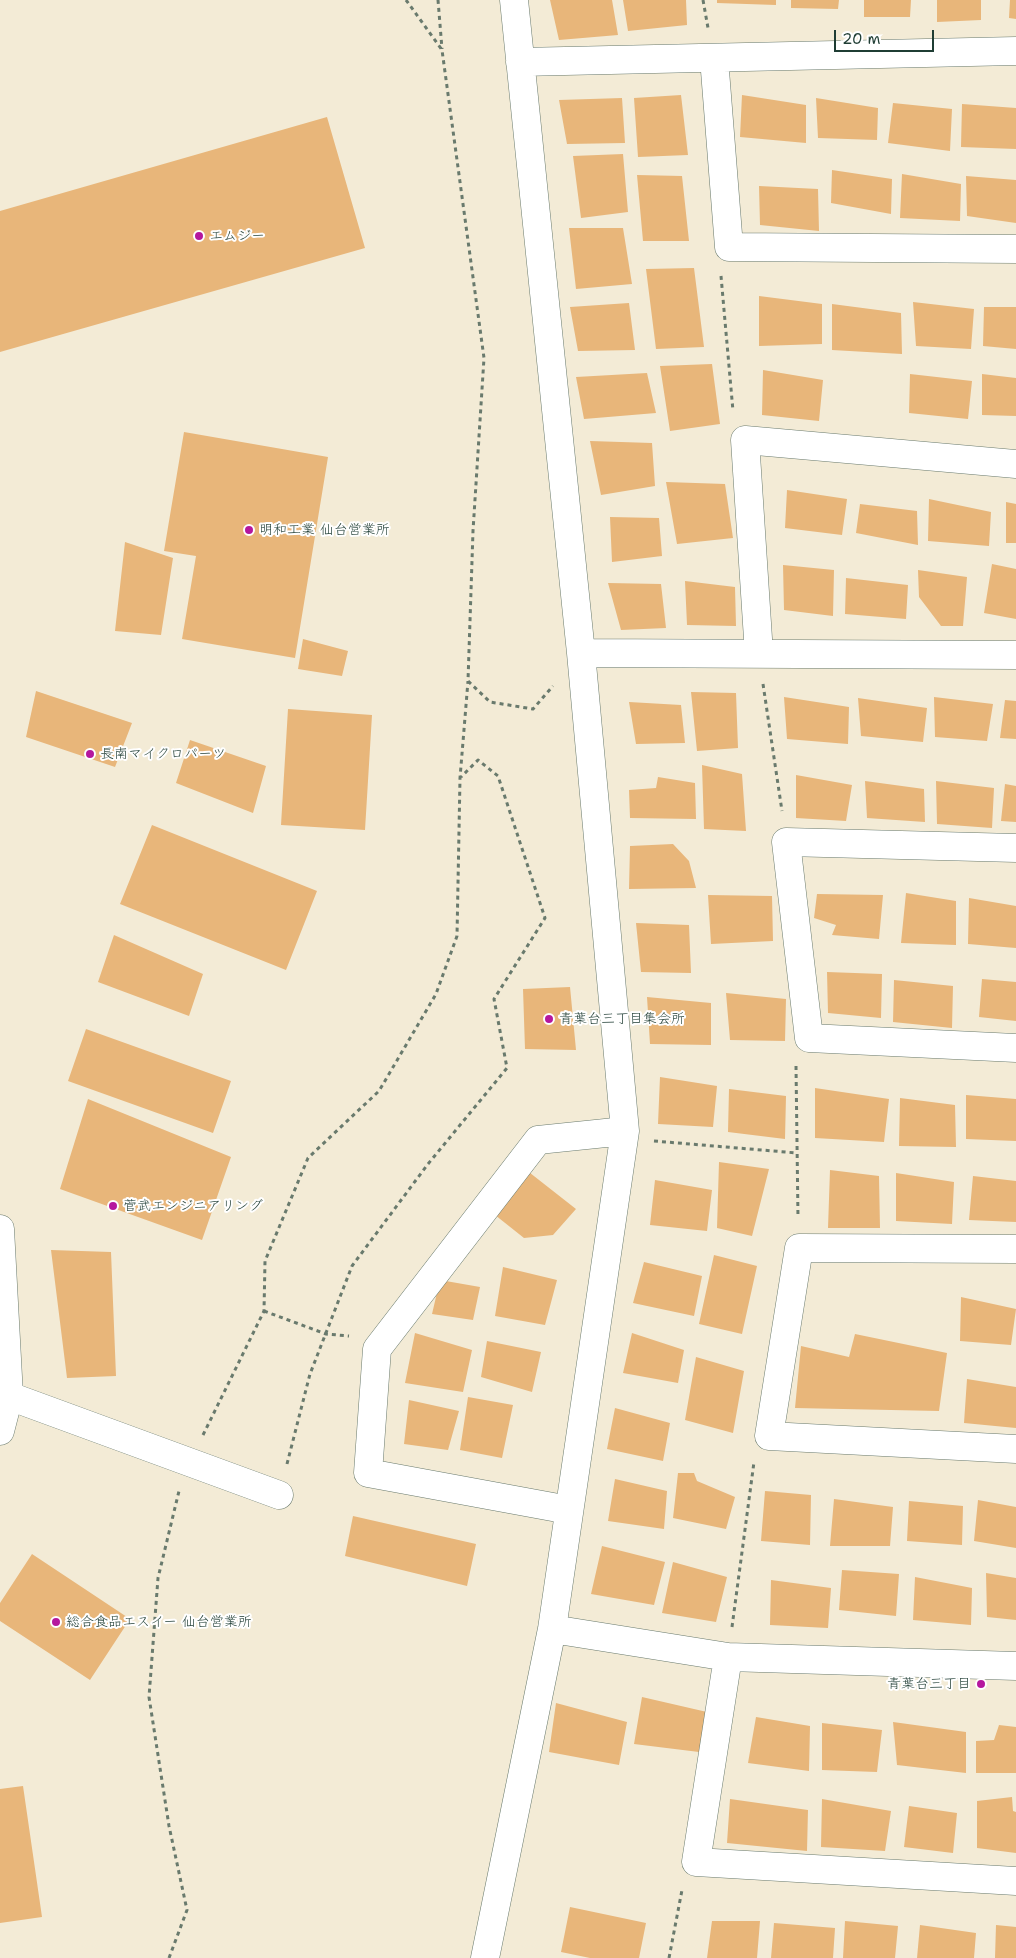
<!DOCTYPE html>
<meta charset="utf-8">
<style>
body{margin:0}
#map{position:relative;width:1016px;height:1958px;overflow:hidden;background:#f3ebd6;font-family:"Shantell Sans",sans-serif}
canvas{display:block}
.scale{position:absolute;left:834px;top:30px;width:100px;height:22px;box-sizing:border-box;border:2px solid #1f3d34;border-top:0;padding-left:6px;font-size:15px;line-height:18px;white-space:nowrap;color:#1f3d34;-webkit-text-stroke:4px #fff;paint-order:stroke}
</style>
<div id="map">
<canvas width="1016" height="1958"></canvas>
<div class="scale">20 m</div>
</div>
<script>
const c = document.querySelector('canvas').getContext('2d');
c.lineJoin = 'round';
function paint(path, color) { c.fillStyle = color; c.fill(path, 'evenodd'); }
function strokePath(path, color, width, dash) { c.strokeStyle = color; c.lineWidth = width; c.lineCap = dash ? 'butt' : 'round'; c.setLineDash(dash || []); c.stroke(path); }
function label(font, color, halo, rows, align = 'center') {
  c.font = font + ' "Shantell Sans","Klee One",sans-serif'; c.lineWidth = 4; c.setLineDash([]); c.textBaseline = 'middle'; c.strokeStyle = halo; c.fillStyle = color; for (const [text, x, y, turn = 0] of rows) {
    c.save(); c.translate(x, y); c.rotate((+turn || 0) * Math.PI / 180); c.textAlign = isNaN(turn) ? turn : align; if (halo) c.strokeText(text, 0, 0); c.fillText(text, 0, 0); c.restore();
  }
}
const building = new Path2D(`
 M550 0H612L618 35 559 40Z
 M623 0H686L687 25 628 31Z
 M717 0H776V5L717 3Z
 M791 0H839L838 9 791 8Z
 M864 0H911L910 17H864Z
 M937 0H981V20L937 22Z
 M1010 0H1016V19L1009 18Z
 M681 95 688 155 638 157 634 98Z
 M742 95 806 105V143L740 137Z
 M622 98 625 143 567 144 559 100Z
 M816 98 878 108 877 140 818 138Z
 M893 103 952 109 950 151 888 143Z
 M962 104 1016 108V149L961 147Z
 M327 117 365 248 0 352V211Z
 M623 154 628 212 581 218 573 156Z
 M832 170 892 179 891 214 831 203Z
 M902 174 961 184 960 221 900 218Z
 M637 175 682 176 689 241H643Z
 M966 176 1016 180V223L967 216Z
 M759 186 818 189 819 231 760 225Z
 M569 228H623L632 284 576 289Z
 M694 268 704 347 656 349 646 269Z
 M759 296 822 304V344L759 346Z
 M913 302 974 309 971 349 916 346Z
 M629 303 635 350 578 351 570 307Z
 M832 304 901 313 902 354 832 350Z
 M984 307H1016V349L983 346Z
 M712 364 720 424 670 431 660 366Z
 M763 370 823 380 819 421 762 415Z
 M647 373 656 413 584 419 576 377Z
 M910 374 972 381 968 419 909 413Z
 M982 374 1016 378V416L982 415Z
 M184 432 328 457 295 658 182 639 196 556 164 551Z
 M590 441 652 443 655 486 601 495Z
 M666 482 725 484 733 538 677 544Z
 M787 490 847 499 842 535 785 528Z
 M929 499 991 512 989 546 928 541Z
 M1006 502 1016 504V543H1006Z
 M860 504 917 511 918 545 856 533Z
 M610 517 659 518 662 556 612 562Z
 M125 542 173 558 161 635 115 631Z
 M992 564 1016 569V619L984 613Z
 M783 565 834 570 833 616 784 610Z
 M918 570 967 577 963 626H941L919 597Z
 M846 578 908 585 906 619 845 614Z
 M685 581 735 587 736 626 687 625Z
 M608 583 661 584 666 628 621 630Z
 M303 639 348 651 342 676 298 669Z
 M36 691 132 723 115 767 26 737Z
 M691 692 736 693 738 748 697 751Z
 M784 697 849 707 848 744 787 739Z
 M934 697 993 704 987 741 935 737Z
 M858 698 927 708 923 742 861 736Z
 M1005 700 1016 701V739L1000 738Z
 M629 702 681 705 685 743 636 744Z
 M288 709 372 715 365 830 281 825Z
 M190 740 266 766 253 813 176 783Z
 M702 765 742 774 746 831 704 829Z
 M796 775 852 785 846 821 796 818Z
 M658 777 695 783 696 819 630 818 629 790 656 788Z
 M865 781 924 789 925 822 867 818Z
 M936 781 994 788 992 828 937 824Z
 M1005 784 1016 786V822L1001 821Z
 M152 825 317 891 286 970 120 904Z
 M673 844 689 861 696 888 629 889 630 846Z
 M906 893 956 901V945L901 943Z
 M817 894 883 895 879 939 832 935 836 925 814 918Z
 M708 895 772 896 773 941 711 944Z
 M969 898 1016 906V948L968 944Z
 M636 923 689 925 691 973 641 972Z
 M114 935 203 974 189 1016 98 982Z
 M827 972 882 974 881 1018 828 1013Z
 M982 979 1016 982V1021L979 1017Z
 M894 980 953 986 952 1028 893 1022Z
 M570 987 576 1050 525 1049 523 989Z
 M726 993 786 999 785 1041 730 1040Z
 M647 997 711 1003V1045L650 1044Z
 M86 1029 231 1081 213 1133 68 1081Z
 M660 1077 717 1086 713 1127 658 1124Z
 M815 1088 889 1099 884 1142 815 1138Z
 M729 1089 786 1096 785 1139 728 1132Z
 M966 1095 1016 1099V1141L966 1139Z
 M900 1098 955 1105 956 1147 899 1146Z
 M88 1099 231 1157 202 1240 60 1189Z
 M719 1162 769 1169 752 1236 717 1228Z
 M525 1169 576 1209 553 1235 524 1238 490 1211Z
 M830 1170 879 1176 880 1228H828Z
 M896 1173 954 1182 952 1224 896 1221Z
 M973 1176 1016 1181V1222L969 1220Z
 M655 1180 712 1190 707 1231 650 1225Z
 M51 1250 111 1252 116 1376 67 1378Z
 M714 1255 757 1266 742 1334 699 1324Z
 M644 1262 702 1276 694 1316 633 1303Z
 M503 1267 557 1280 545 1325 495 1316Z
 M440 1280 480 1287 473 1320 432 1314Z
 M961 1297 1016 1309 1011 1345 960 1341Z
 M415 1333 472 1350 463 1392 405 1383Z
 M632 1333 684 1350 678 1383 623 1373Z
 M855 1334 947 1353 939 1411 795 1408 801 1346 849 1357Z
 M487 1341 541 1352 532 1392 481 1377Z
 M696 1357 744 1371 733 1433 685 1420Z
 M967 1379 1016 1387V1428L964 1423Z
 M468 1397 513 1405 502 1458 460 1450Z
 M409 1400 459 1411 448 1450 404 1444Z
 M615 1408 670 1423 663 1461 607 1449Z
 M678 1473H694L697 1481 735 1497 726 1529 673 1518Z
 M615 1479 667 1491 664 1529 608 1521Z
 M765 1491 811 1495 810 1545 761 1541Z
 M834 1499 893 1507 890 1546H830Z
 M978 1500 1016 1507V1548L974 1541Z
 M909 1501 963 1506 962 1545 907 1541Z
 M353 1516 476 1544 467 1586 345 1556Z
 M602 1546 665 1562 654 1605 591 1594Z
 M32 1554 130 1619 90 1680 0 1621V1603Z
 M673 1562 727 1577 716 1622 662 1613Z
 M842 1570 899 1574 896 1616 839 1610Z
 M986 1573 1016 1578V1620L987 1617Z
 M915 1577 972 1588 971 1625 913 1620Z
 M771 1580 831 1588 828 1628 770 1625Z
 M642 1697 707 1712 699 1752 634 1744Z
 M556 1703 627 1722 619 1765 549 1752Z
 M756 1717 810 1726 809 1771 748 1763Z
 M893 1722 966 1732V1773L897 1765Z
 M822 1723 882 1730 877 1772 822 1770Z
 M999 1725 1016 1727V1773H976V1741L994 1740Z
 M23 1786 42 1917 0 1923V1789Z
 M1012 1797 1013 1811 1016 1812V1853L977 1848V1801Z
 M730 1799 808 1810 807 1851 727 1843Z
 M822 1799 891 1811 885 1851 821 1847Z
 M909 1806 957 1813 953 1853 904 1847Z
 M570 1907 646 1923 639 1958H590L561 1952Z
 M712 1921H760L757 1958H707Z
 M845 1921 898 1926 895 1958H843Z
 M774 1923 835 1928 833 1958H771Z
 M920 1925 976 1933 974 1958H917Z
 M996 1925 1016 1927V1958H995Z`);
const path = new Path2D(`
 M406 0 442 50 484 358 473 531 468 681 490 702 533 709 553 686
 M438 0 442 49
 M703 0 708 28
 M721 276 733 411
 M763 684 782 811
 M796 1066 798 1218
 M654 1141 797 1153
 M264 1311 326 1334 349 1336
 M203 1435 264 1311 265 1261 308 1158 379 1091 436 994 457 936 460 778 468 681
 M287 1464 310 1374 352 1266 428 1164 507 1068 494 999 545 918 498 776 478 760 461 777
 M732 1627 754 1462
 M169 1958 187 1910 169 1826 149 1697 158 1578 179 1491
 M669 1958 682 1890`);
const minor = new Path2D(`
 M714 58 729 247 1016 249
 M520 62 1016 51
 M581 653 1016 655
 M759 654 745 440 1016 464
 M1016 848 786 842 809 1038 1016 1048
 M1016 1249 799 1248 769 1436 1016 1449
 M9 1396 279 1495
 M569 1510 368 1473 377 1349 538 1140 625 1131
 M552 1629 728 1657 1016 1666
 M728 1657 696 1862 1016 1881
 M485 1958 552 1629 625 1131 581 653 514 0`);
const tertiary = new Path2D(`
 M0 1229 9 1396 0 1431`);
const markers = [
 [199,236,5,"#b5179e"],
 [249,530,5,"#b5179e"],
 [90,754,5,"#b5179e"],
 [549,1019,5,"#b5179e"],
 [113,1206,5,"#b5179e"],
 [56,1622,5,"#b5179e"],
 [981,1684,5,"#b5179e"]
];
const poiNames = [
 ["エムジー",209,236],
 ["明和工業 仙台営業所",259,530],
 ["長南マイクロパーツ",100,754],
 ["青葉台三丁目集会所",559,1019],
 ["菅武エンジニアリング",123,1206],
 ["総合食品エスイー 仙台営業所",66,1622],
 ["青葉台三丁目",971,1684,"right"]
];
paint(building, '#e8b67a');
strokePath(minor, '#697a6d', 29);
strokePath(tertiary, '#697a6d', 29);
strokePath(path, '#697a6d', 3, [4, 4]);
strokePath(minor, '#fff', 28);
strokePath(tertiary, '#fff', 28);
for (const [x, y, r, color] of markers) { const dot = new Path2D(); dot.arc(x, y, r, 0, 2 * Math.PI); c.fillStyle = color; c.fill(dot); strokePath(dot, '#fff', 2); }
label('14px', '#1f3d34', '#fff', poiNames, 'left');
</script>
